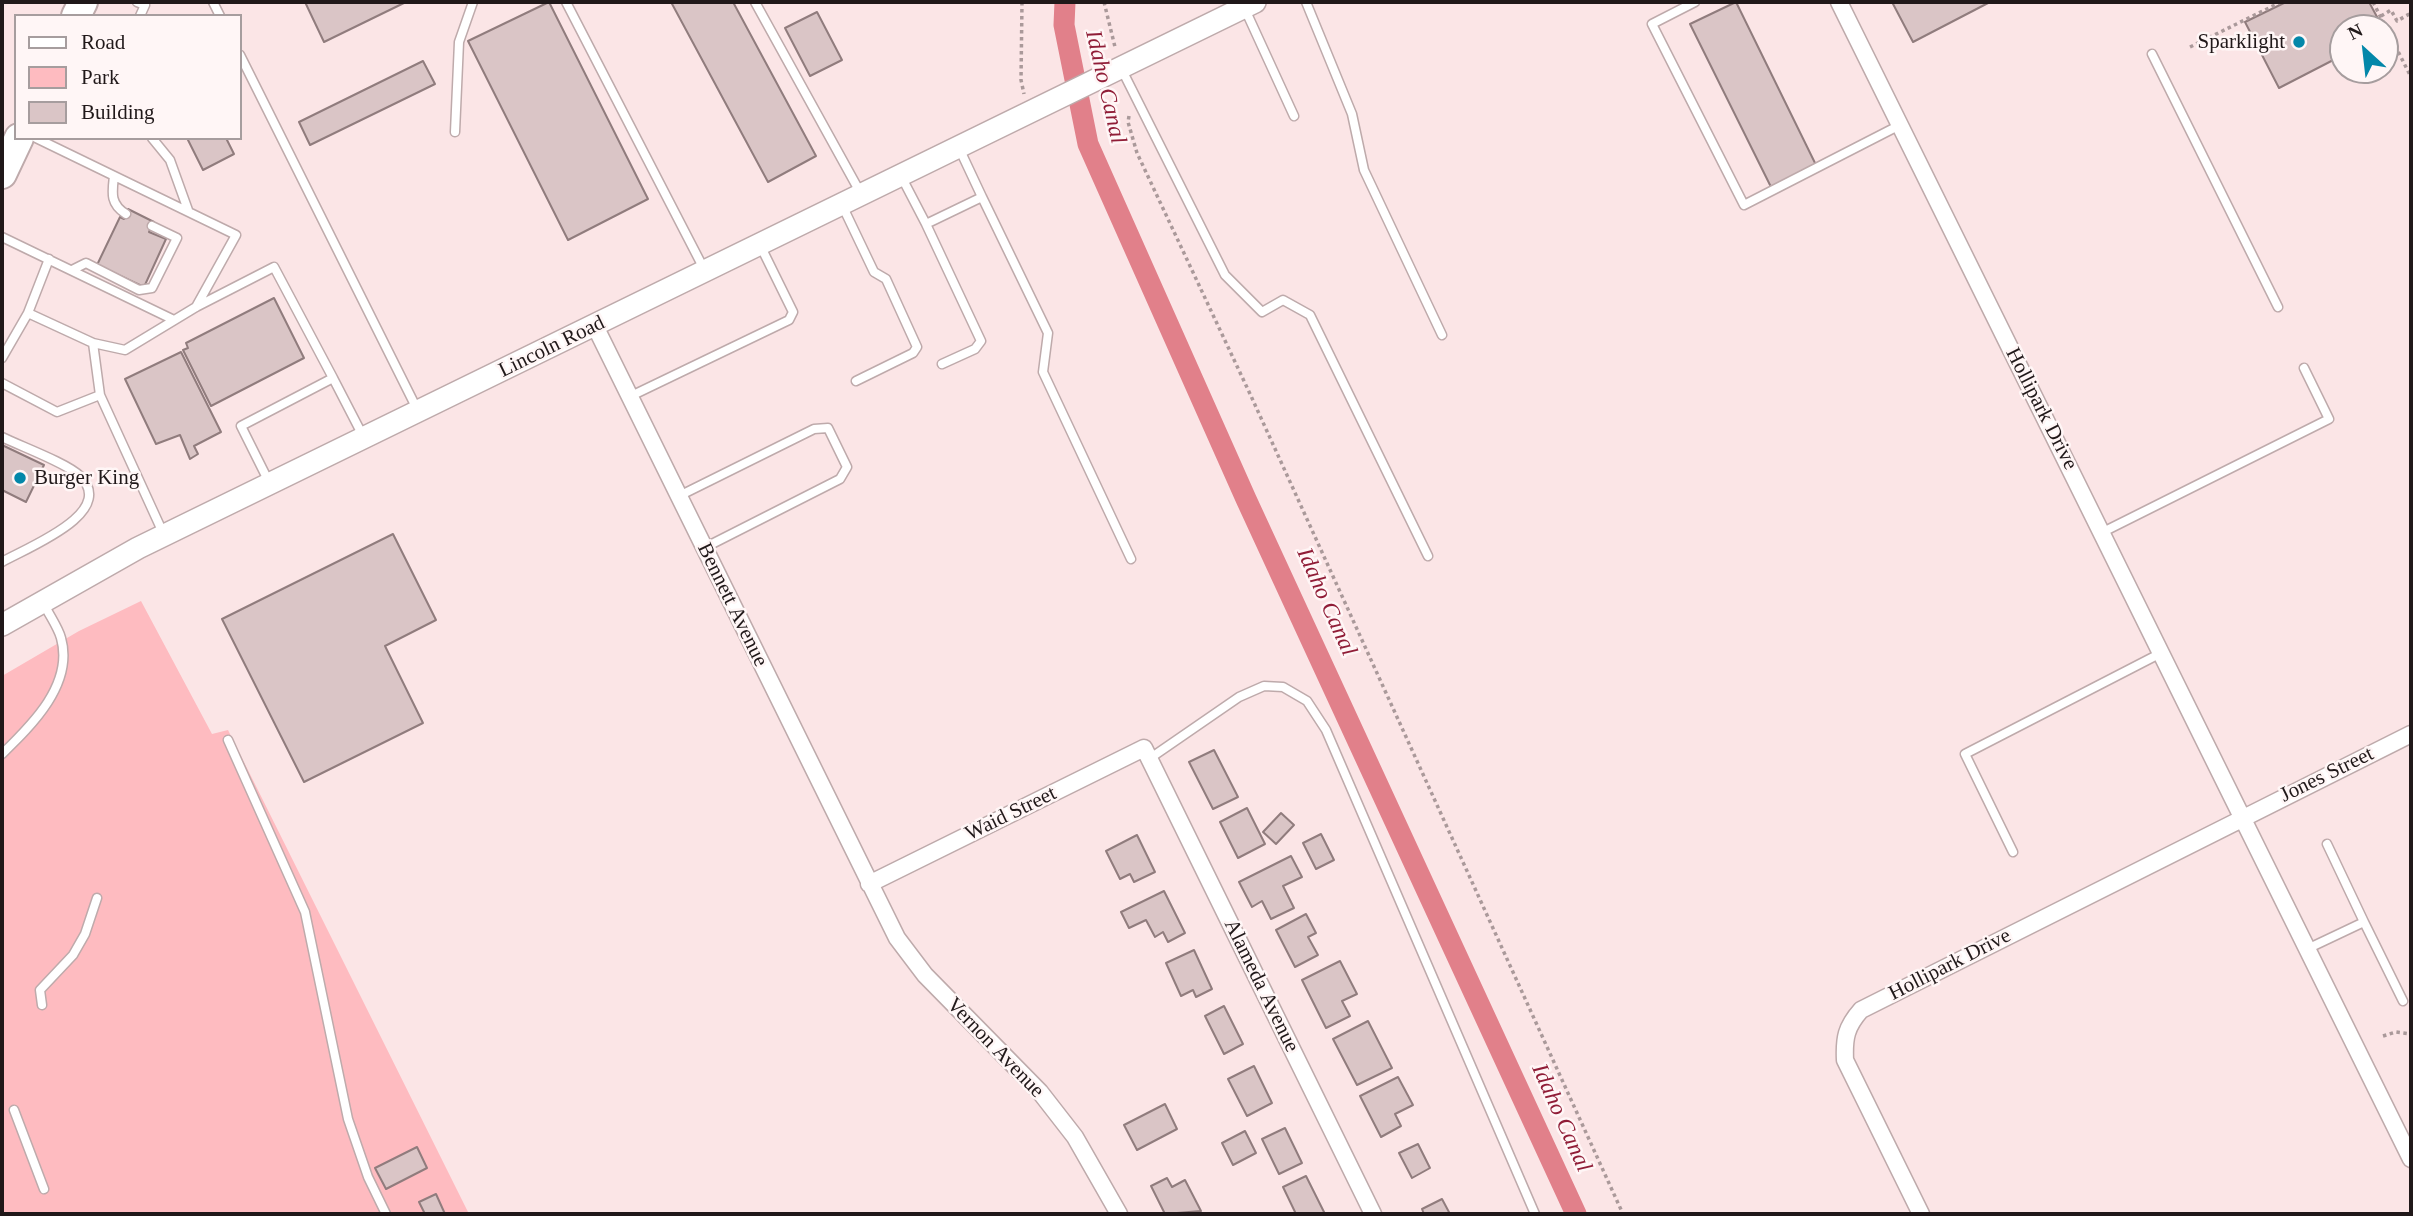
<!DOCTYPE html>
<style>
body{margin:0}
#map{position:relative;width:2413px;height:1216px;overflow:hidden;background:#fbe5e6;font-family:Georgia,serif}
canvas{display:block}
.frame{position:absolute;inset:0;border:4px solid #201819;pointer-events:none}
.legend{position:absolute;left:14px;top:14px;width:228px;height:126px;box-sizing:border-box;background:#fff6f6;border:2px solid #a69d9e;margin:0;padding:9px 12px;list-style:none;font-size:21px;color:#201819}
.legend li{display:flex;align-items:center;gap:14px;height:35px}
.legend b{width:35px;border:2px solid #a69d9e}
.north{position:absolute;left:2329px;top:14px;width:70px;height:70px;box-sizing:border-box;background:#fff6f6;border:2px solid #a69d9e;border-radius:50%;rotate:333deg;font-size:19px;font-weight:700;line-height:28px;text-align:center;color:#201819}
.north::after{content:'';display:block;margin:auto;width:24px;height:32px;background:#0387a9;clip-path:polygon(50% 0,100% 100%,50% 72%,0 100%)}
</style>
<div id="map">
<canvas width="2413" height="1216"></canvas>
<div class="frame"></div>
<ul class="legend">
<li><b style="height:9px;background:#fff"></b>Road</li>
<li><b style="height:19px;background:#febbc0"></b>Park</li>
<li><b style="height:19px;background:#dac5c6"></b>Building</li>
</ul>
<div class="north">N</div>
</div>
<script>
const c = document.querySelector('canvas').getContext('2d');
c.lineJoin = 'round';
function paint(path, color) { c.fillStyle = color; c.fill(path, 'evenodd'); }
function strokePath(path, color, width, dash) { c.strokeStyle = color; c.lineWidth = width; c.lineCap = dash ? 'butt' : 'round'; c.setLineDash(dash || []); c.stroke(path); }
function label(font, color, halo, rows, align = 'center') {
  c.font = font + ' Georgia,serif'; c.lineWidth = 5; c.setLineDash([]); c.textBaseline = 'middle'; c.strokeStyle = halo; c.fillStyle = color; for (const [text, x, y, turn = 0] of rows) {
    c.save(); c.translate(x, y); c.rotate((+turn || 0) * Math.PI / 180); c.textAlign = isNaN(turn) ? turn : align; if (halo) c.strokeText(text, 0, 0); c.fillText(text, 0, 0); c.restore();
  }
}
const green = new Path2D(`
 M141 601 212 734 228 730 469 1214H2V676L79 631Z`);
const canal = new Path2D(`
 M1065 2 1064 25 1088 144 1246 499 1576 1214`);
const building = new Path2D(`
 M305 2H406L324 42Z
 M549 2 648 199 568 240 468 41Z
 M671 2H733L816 156 768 182Z
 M1736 2 1816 165 1771 187 1690 24Z
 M1892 2H1990L1913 42Z
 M2286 2H2369L2383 28H2343V55L2279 88 2245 22Z
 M817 12 842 60 810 76 785 28Z
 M423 61 435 84 310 145 299 122Z
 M187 138H226L234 154 203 170Z
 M128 209 154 222 149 232 166 239 144 287 97 265 120 217 124 219Z
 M274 298 304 358 211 406 183 350 188 348 186 343Z
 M181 352 221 432 194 446 198 454 190 459 180 435 156 444 125 379Z
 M2 445 44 465 26 502 2 490Z
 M393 534 436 620 385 646 423 723 304 782 222 619Z
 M1214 750 1238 797 1213 809 1189 762Z
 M1247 808 1265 844 1238 858 1220 822Z
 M1281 813 1294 825 1276 844 1263 832Z
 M1321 834 1334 860 1316 869 1303 843Z
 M1137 835 1155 872 1134 882 1130 874 1120 879 1106 851Z
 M1291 856 1302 877 1283 886 1294 908 1271 919 1262 901 1252 907 1239 882Z
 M1164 891 1185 933 1168 942 1163 932 1155 937 1146 920 1129 928 1121 912Z
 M1306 914 1316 933 1308 937 1318 955 1295 967 1276 930Z
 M1194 950 1212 989 1196 997 1193 990 1181 996 1166 963Z
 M1340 961 1357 994 1342 1001 1350 1016 1326 1028 1302 980Z
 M1224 1006 1243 1044 1224 1054 1205 1016Z
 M1368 1021 1392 1068 1357 1085 1333 1039Z
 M1254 1066 1272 1103 1247 1116 1228 1079Z
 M1398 1077 1413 1105 1395 1114 1401 1126 1381 1137 1360 1096Z
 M1165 1104 1177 1129 1137 1150 1124 1125Z
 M1285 1128 1302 1163 1279 1174 1262 1139Z
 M1245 1131 1256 1153 1233 1165 1222 1143Z
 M1418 1144 1430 1168 1412 1178 1399 1153Z
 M417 1147 427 1168 386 1189 375 1168Z
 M1306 1176 1325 1214H1296L1283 1187Z
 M1167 1178 1172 1187 1185 1180 1201 1211 1165 1214 1151 1186Z
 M436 1194 445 1214H425L419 1202Z
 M1442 1199 1450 1214H1424L1422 1209Z`);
const path = new Path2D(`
 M1022 2 1021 80 1024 94
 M1104 2 1115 47
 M2373 2 2411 77
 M2381 16 2391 10 2397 21 2411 13
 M2190 47 2281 2
 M1129 116 1128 122 1137 153 1251 396 1623 1214
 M2383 1036 2396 1032 2411 1034`);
const lane = new Path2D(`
 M137 2 145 5 140 16
 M213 2 220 16
 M566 2 704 269
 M755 2 860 192
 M1306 2 1352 114 1364 170 1442 335
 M1695 2 1652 24 1744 205 1900 125
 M1244 7 1294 116
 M2152 54 2278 307
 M240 55 417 409
 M1121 68 1225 275 1262 312 1283 300 1310 315 1428 556
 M455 132 459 42 473 2
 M36 138 236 235 196 307
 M152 138 170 160 188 210
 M114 176C112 193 110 204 126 214
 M901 176 926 224 982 197 959 148
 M982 197 1048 333 1043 372 1131 559
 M842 205 874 272 886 279 917 347 913 353 856 381
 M926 224 981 341 975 349 942 364
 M2 237 174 320
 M72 270 86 263 139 290 152 288 177 238 152 226
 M28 313 93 343 100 395 164 535
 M93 343 125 350 196 307 274 267 333 378 241 426 269 482
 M2 358 28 313 49 259
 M333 378 363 436
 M2 383 57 412 100 395
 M631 396 789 320 793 312 760 245
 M2 437C20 446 67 463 80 476 118 513 26 548 2 562
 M679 496 814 429 828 428 847 467 840 479 704 548
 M2103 532 2329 419 2304 368
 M228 740 305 912 348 1119 368 1177 386 1214
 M2 754C32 725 74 684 61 638 58 627 49 615 44 604
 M1149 759 1239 697 1264 686 1283 687 1307 701 1326 730 1535 1214
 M2013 852 1965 754 2163 652
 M2364 922 2403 1001
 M2307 949 2364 922 2327 844
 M42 1005 40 990 73 955 85 934 97 898
 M14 1110 44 1189`);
const street = new Path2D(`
 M1839 2 2411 1159
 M595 326 897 938 925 975 1040 1092 1075 1137 1119 1214
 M869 884 1144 748 1373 1214
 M1921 1214 1845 1060C1844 1038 1846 1027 1861 1010L2411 734`);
const secondary = new Path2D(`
 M2 625 138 548 1255 2`);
const highway = new Path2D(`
 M76 16 83 2
 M2 174 19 138`);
const markers = [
 [2299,42,7,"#0387a9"],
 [20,478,7,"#0387a9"]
];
const poiNames = [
 ["Sparklight",2285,42],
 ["Burger King",34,478,"left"]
];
const streetNames = [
 ["Lincoln Road",552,347,-26],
 ["Hollipark Drive",2041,409,63],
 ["Bennett Avenue",732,605,64],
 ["Jones Street",2327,775,-26],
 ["Waid Street",1011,814,-26],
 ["Hollipark Drive",1950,965,-27],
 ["Alameda Avenue",1261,986,64],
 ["Vernon Avenue",995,1048,46]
];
const waterNames = [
 ["Idaho Canal",1105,87,77],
 ["Idaho Canal",1326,602,66],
 ["Idaho Canal",1561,1118,66]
];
paint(green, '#febbc0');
strokePath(canal, '#e1808a', 21);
paint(building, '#dac5c6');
strokePath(building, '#907c7d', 2);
strokePath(lane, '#beaaab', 11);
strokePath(street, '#beaaab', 19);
strokePath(secondary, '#beaaab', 24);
strokePath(highway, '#beaaab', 32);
strokePath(path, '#aa999a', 3.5, [3.5, 3.5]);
strokePath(lane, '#fff', 8);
strokePath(street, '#fff', 16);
strokePath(secondary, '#fff', 21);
strokePath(highway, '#fff', 28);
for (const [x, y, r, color] of markers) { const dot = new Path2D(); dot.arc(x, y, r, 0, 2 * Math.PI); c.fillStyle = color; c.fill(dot); strokePath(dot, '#fff6f6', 2.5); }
label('21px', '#201819', '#fff6f6', poiNames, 'right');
label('21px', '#201819', '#fff6f6', streetNames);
label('italic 23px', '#901d37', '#fff6f6', waterNames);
</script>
